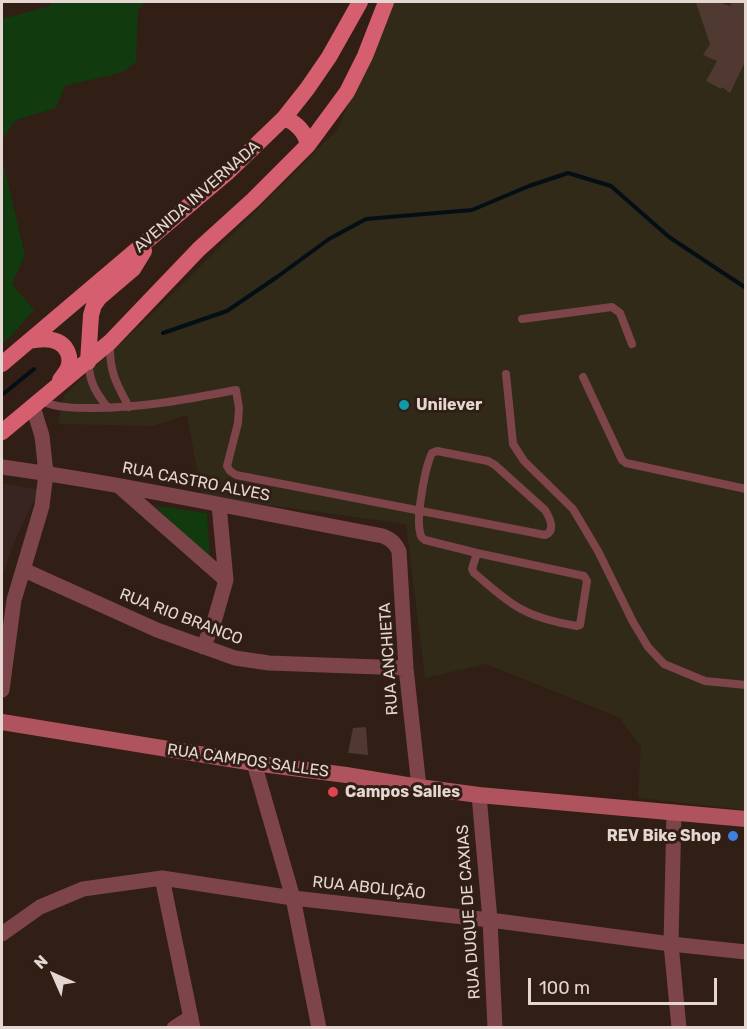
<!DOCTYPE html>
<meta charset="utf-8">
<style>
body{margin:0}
#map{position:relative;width:747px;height:1029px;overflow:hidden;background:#311e15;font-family:Rubik,sans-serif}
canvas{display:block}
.frame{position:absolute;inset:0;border:3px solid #e4d6d0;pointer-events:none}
.north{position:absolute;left:24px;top:945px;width:60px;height:60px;-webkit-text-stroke:4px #311e15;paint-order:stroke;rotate:315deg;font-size:16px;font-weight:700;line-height:24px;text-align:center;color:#e4d6d0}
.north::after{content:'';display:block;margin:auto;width:21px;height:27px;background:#e4d6d0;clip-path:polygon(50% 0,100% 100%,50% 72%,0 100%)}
.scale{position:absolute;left:528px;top:978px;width:189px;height:27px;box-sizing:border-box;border:3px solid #e4d6d0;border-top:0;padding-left:8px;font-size:18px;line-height:21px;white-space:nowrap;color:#e4d6d0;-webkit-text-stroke:4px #311e15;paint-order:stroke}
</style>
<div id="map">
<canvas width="747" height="1029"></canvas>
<div class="frame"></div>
<div class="north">N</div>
<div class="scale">100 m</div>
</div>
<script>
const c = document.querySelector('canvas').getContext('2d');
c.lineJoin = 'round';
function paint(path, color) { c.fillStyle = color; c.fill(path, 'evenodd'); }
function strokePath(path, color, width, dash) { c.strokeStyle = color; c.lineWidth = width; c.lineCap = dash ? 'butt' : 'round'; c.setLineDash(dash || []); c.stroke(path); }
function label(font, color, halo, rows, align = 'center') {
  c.font = font + ' Rubik,sans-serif'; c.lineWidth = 6; c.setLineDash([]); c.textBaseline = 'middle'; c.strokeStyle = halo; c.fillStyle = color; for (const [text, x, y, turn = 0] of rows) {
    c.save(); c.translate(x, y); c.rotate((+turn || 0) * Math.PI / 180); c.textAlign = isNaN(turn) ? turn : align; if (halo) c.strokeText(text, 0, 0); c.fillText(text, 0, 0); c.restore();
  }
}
const industrial = new Path2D(`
 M395 2H745V810L638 798 641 747 618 717 486 664 425 678 406 524 202 496 187 415 153 426 58 424 64 395 149 317 337 130Z`);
const education = new Path2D(`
 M2 483 39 490 16 538 2 576Z`);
const green = new Path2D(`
 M51 2H145L138 10 136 62 123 72 65 86 56 108 16 120 2 139V19L50 6Z
 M2 158 25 255 12 284 34 310 12 335 2 344Z
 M155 506 207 513 210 559Z`);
const stream = new Path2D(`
 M163 333 227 311 277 277 329 239 366 219 472 210 529 186 568 173 611 186 669 237 746 288
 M2 395 34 369`);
const building = new Path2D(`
 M702 2H719L730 6 732 2H746V60L730 93 722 87 721 89 706 81 717 61 703 55 710 44 696 3H701Z
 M366 727 368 755 348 753 353 728Z`);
const service = new Path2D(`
 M522 319 612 307 620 313 632 344
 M110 343C109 371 116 383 129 407
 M88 362C90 382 95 392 108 408
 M506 374 513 444 524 461 573 509 598 551 633 622 648 647 664 664 705 681 746 685
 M583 377 622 460 626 463 746 489
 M40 401C58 408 75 408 94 408 143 408 189 399 236 390L239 408 238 423 227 466 230 471 236 475 545 535C556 531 550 518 545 510L495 465 488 461 437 451 432 453C425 467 416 517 420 532 421 537 421 537 425 540L477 553 584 576 587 581 580 625 577 626C559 623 540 619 523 610 505 601 489 585 474 573L472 569 477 553`);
const minor = new Path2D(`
 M2 467C130 485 256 512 383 536 392 540 395 543 399 551L406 668 419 787
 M120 487 226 580
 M24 570 157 630 235 658 269 663 406 668
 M203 647 214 622 226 580 219 505
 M2 690 14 600 42 506 46 473 42 436 33 407
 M254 763 293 898 319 1028
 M479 795 490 920 495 1028
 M674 812 671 944 679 1028
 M162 878 193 1028
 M2 934 40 907 83 889 162 878 293 898 490 920 671 944 746 952
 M174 1028 191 1017`);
const secondary = new Path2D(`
 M2 722 254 763 346 775 419 787 479 795 746 819`);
const primary = new Path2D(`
 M284 118C297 123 305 131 308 145
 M29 341C43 338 62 337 68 353 70 358 70 363 68 368 66 372 63 376 60 380
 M88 362 91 315 94 305 99 298 133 269 144 251
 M2 364 227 173 284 118 307 89 329 57 360 2
 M2 432 110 342 199 249 253 200 308 145 347 92 365 56 386 2`);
const markers = [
 [404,405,6,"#0f9aa8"],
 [333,792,6,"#e0444e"],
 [733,836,6,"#3f7fe0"]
];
const streetNames = [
 ["AVENIDA INVERNADA",197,197,-41],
 ["RUA CASTRO ALVES",196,482,11],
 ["RUA RIO BRANCO",181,617,21],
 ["RUA ANCHIETA",389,659,-94],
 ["RUA CAMPOS SALLES",248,761,8],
 ["RUA ABOLIÇÃO",369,888,6],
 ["RUA DUQUE DE CAXIAS",469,912,-94]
];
const poiNames = [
 ["Unilever",416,405],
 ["Campos Salles",345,792],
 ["REV Bike Shop",721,836,"right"]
];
paint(industrial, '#312a19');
paint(education, '#382521');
paint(green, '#123a0f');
strokePath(stream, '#030f15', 4);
paint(building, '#4f3930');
strokePath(service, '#7d444a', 8);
strokePath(minor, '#7d444a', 15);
strokePath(secondary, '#af545f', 16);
strokePath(primary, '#d55f6f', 16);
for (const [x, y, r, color] of markers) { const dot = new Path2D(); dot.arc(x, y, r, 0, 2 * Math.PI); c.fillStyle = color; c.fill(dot); strokePath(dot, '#311e15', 2); }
label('16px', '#e4d6d0', '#311e15', streetNames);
label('bold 16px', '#e4d6d0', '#311e15', poiNames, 'left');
</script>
